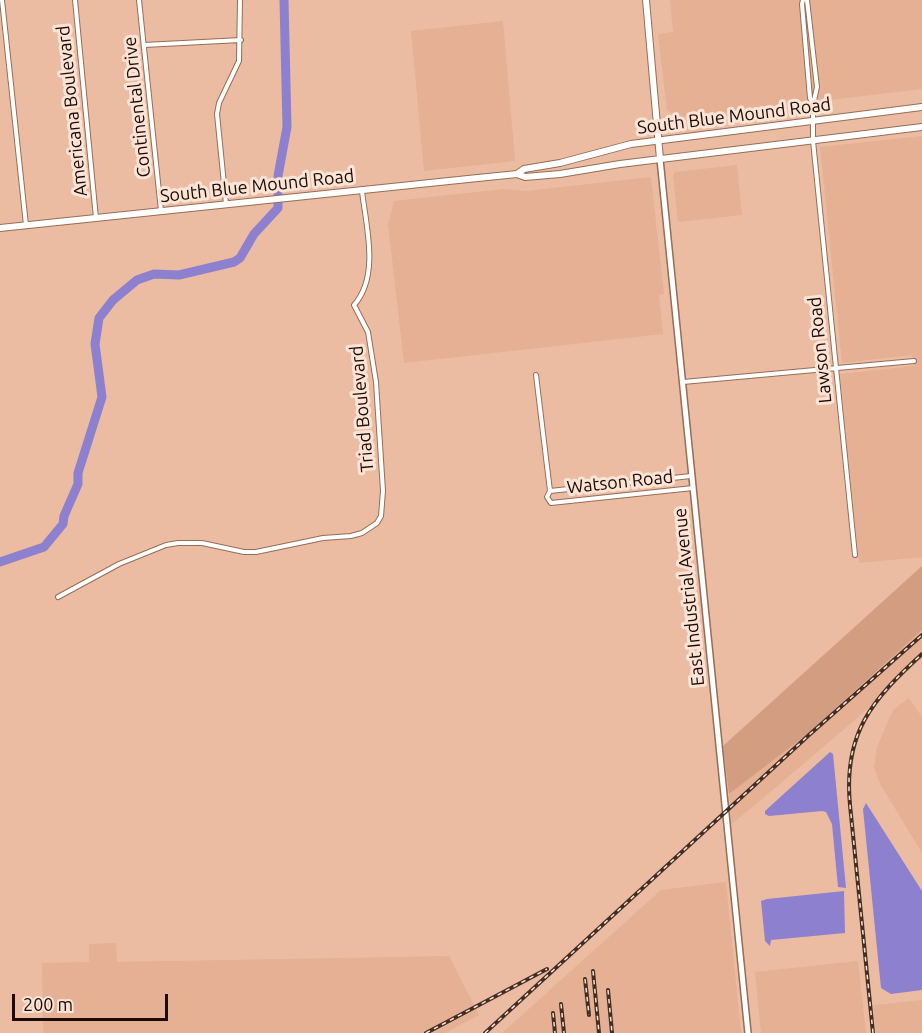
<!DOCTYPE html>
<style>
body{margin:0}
#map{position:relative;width:922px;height:1033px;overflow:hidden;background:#ebbca2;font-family:Ubuntu,sans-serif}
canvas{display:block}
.scale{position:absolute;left:12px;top:994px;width:156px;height:27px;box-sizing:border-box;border:3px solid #1b0b04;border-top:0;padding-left:8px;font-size:18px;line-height:21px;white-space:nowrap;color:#1b0b04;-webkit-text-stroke:4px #fbe3d5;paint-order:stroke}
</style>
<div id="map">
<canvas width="922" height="1033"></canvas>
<div class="scale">200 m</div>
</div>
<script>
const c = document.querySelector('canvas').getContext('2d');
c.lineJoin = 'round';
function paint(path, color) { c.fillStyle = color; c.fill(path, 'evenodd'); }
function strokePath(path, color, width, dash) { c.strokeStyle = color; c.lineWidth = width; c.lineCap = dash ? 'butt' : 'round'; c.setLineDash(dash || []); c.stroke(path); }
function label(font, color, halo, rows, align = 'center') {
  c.font = font + ' Ubuntu,sans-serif'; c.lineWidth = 6; c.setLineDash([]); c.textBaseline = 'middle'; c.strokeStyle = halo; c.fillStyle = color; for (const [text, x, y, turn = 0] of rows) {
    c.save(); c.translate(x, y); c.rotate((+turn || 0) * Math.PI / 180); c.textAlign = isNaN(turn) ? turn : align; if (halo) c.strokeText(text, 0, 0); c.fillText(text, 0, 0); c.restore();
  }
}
const built = new Path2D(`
 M670 0H922V89L678 118 667 110 658 34 673 32Z
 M503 21 515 161 424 171 411 31Z
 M922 136V557L859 563 840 374 914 366 912 355 842 363 820 147Z
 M737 165 742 215 678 222 673 175 675 172Z
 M651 177 664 294 659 295 663 334 404 363 388 224 394 201 504 189 526 191Z
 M922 630V658L854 721 731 825 729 794 805 736Z
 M909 698 922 717V853L879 782 874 767 877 747 893 710Z
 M726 882 741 1033H502L661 890Z
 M116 943 117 962 449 956 479 1015 445 1033H43L42 963 89 962V944Z
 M858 961 866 1033H761L755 972Z
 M922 1000V1033H876L873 1005Z`);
const green = new Path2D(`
 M922 566V630L805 736 729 794 723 746Z`);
const water = new Path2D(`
 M830 752 833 754 846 888 838 887 832 824 826 812 822 811 769 816 765 814V811Z
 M866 803 922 891V990L891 994 881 988 863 809Z
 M844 891 845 933 771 940 770 946 765 941 761 901 767 899Z`);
const river = new Path2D(`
 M0 562 44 547 63 524 64 516 78 484V473L102 397 95 344 99 318 113 300 137 280 154 274 179 275 234 262 240 258 254 234 278 208V176L287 127 284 0`);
const minor = new Path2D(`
 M2 0 26 225
 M75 0 96 218
 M139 0 161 211
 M803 0 802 4 810 98 813 105
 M807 0 817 87 813 105V141L855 555
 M144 45 241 40
 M226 204 217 114 219 103 239 61 240 0
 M536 375 550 491 547 497 551 503 693 488
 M683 382 914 361
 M550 491 691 476
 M58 597 119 564 166 545 178 543H202L244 552H256L323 538 351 536 362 533 377 523 381 516 383 491 376 382 368 332 354 305C380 276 366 226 362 191`);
const tertiary = new Path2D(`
 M660 159 748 1033`);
const secondary = new Path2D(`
 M646 0 660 159
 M517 174 524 169 560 163 631 144 922 107
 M0 228 468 179 517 174 525 177 560 174 620 164 922 127`);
const rail = new Path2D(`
 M593 971 599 1033
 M585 979 589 1015
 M608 990 612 1033
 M561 1004 564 1033
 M553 1013 555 1033
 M426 1033 547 969
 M485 1033 809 735 922 635
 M873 1033 850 805C843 733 872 700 922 654`);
const streetNames = [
 ["Continental Drive",137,107,-96],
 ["Americana Boulevard",72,111,-96],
 ["South Blue Mound Road",734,116,-7],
 ["South Blue Mound Road",257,186,-6],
 ["Lawson Road",820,350,-96],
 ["Triad Boulevard",362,409,-95],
 ["Watson Road",620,482,-6],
 ["East Industrial Avenue",689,597,-96]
];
paint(built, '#e5b093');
paint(green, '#d29d80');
paint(water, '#8d80ce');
strokePath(river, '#8d80ce', 9);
strokePath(minor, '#966d55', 6);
strokePath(tertiary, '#966d55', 8);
strokePath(secondary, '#966d55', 8);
strokePath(minor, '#fff', 4);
strokePath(tertiary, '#fff', 5);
strokePath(secondary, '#fff', 6);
strokePath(rail, '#442e23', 4);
strokePath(rail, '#fbe3d5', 1.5, [4.5]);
label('18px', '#1b0b04', '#fbe3d5', streetNames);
</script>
